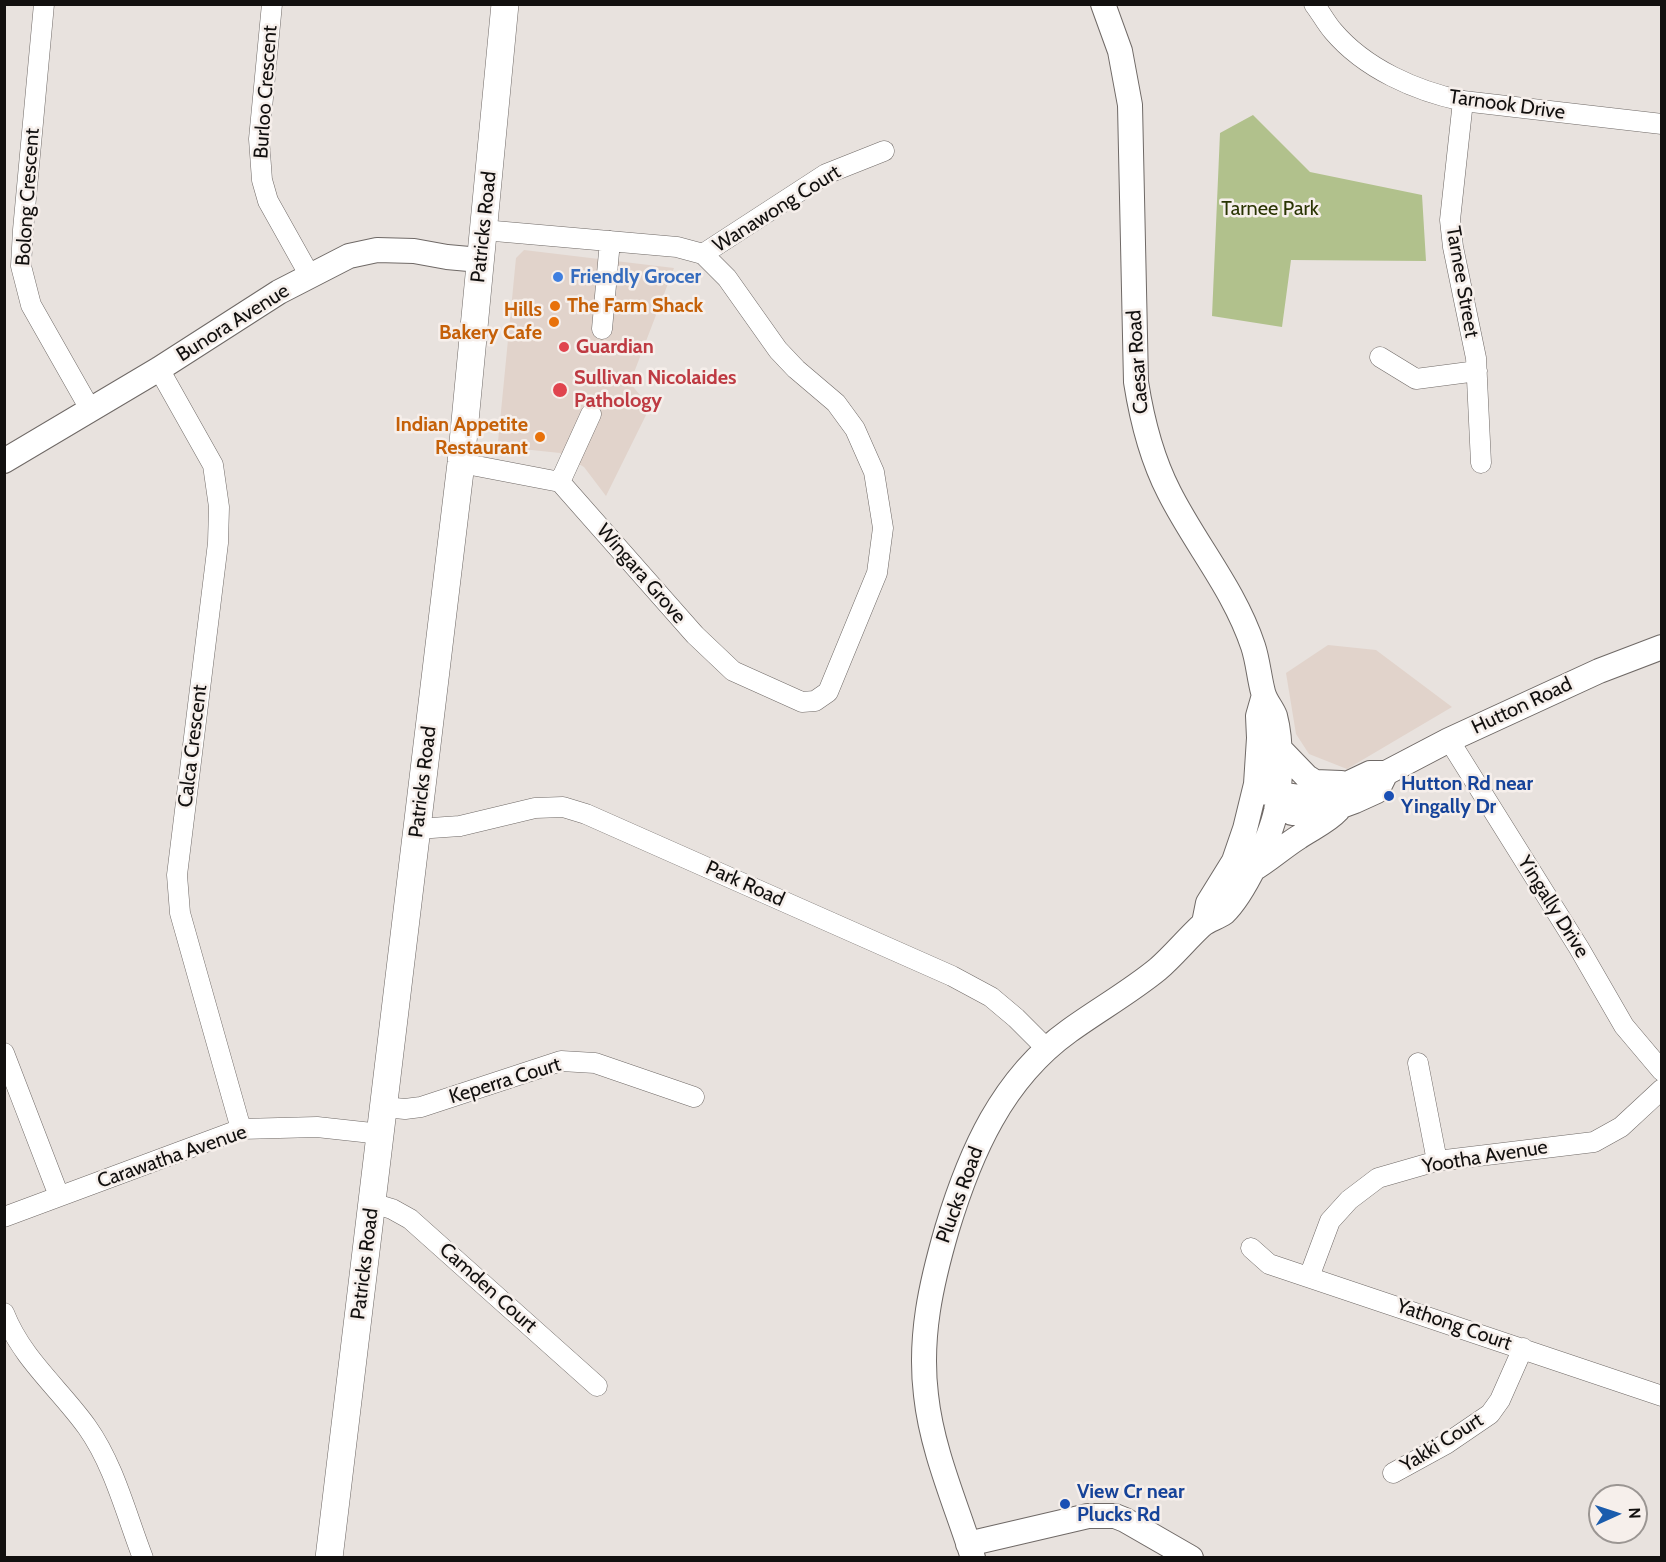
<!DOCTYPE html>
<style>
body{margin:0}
#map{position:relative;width:1666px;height:1562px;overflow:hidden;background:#e8e2de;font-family:Cabin,sans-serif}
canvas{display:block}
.frame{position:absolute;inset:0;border:6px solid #12100f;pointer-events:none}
.north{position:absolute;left:1588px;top:1484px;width:60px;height:60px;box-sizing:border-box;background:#f6efeb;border:2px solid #9b9693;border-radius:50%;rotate:87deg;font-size:16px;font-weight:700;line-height:24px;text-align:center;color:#12100f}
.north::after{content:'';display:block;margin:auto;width:21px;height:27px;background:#1a5cad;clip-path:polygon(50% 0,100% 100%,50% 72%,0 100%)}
</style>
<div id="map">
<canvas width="1666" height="1562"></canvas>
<div class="frame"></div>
<div class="north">N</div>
</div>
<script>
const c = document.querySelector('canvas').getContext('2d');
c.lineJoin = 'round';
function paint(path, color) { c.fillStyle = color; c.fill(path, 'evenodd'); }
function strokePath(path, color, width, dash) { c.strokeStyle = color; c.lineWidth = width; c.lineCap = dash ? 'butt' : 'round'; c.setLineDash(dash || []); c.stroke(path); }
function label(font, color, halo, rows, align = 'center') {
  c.font = font + ' Cabin,sans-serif'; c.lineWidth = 5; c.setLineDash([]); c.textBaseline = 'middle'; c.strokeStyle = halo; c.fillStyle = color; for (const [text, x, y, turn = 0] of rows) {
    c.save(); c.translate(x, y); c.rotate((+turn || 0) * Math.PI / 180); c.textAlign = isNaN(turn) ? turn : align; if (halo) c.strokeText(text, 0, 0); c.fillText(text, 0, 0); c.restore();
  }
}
const built = new Path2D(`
 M524 250 674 268 630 383 650 407 606 496 584 467 560 453 503 447 498 442 516 258Z
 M1328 645 1376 650 1452 707 1347 769 1309 754 1296 734 1286 673Z`);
const green = new Path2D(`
 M1253 115 1310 172 1422 195 1426 261 1291 260 1282 327 1212 316 1220 133Z`);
const minor = new Path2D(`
 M44 4 23 230 21 266 31 305 90 409
 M272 4 259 139 262 180 268 201 310 276
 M1314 4C1321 13 1326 23 1333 31 1365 69 1416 91 1463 101L1662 124
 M1463 101 1450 220 1453 247 1476 358 1481 463
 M703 254 826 174 884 151
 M602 329 610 241
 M1380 357 1416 379 1477 371
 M159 369 213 465 219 507 218 543 177 875 180 913 241 1129
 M461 463 560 482 695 635 733 671 802 702 815 701 828 692 877 573 883 528 874 472 855 429 836 403 796 369 778 350 727 278 703 254 677 247 483 230
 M560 482 591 414
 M1449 740 1579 948 1624 1026 1662 1071
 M417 829 460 826 535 808 563 807 586 814 952 976 991 997 1016 1018 1046 1048
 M4 1053 59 1196
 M1418 1063 1437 1161
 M384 1107 405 1109 421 1107 561 1061 595 1063 694 1097
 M372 1203 392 1209 410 1219 597 1386
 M4 1217 241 1129 317 1127 381 1134
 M1251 1248 1269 1264 1662 1396
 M1309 1277 1330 1221 1349 1200 1378 1178 1437 1161 1594 1142 1621 1127 1662 1089
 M4 1313C22 1359 59 1388 87 1427 114 1465 126 1514 143 1558
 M1393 1473 1446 1444 1490 1414 1500 1400 1523 1348`);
const tertiary = new Path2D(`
 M4 461 159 369 279 292 349 256 377 250 414 251 447 257 480 260
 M1279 748 1307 777 1315 782 1341 783
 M1255 791 1299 797 1320 795 1334 790 1370 773H1386L1449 740 1599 671 1662 647
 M1292 813 1328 811 1355 801 1377 791 1386 773
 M1252 870C1269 860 1283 847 1299 837 1312 828 1327 822 1338 810
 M1204 923 1208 903 1234 861 1245 829 1256 784 1259 738 1258 716 1264 695
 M968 1544 1088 1516H1115L1125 1520 1191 1558
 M973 1558C956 1504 932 1451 926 1395 919 1337 931 1284 947 1229 970 1153 1002 1079 1069 1031 1098 1010 1130 992 1158 969 1173 956 1186 940 1201 926 1207 920 1217 918 1224 913 1244 894 1270 838 1276 811 1281 785 1282 742 1275 716 1272 708 1265 701 1263 692 1259 677 1258 661 1253 646 1234 589 1195 544 1169 492 1151 457 1142 420 1136 382L1130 105 1120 51 1103 4`);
const secondary = new Path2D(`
 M329 1558 461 463 505 4`);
const markers = [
 [558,277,6,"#3f7fe0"],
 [555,306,6,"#e8710a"],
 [554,322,6,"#e8710a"],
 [564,347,6,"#e0444e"],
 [560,390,8,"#e0444e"],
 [540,437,6,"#e8710a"],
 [1389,796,6,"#1a4fb4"],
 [1065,1504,6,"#1a4fb4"]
];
const streetNames = [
 ["Burloo Crescent",266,92,-86],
 ["Tarnook Drive",1507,105,8],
 ["Bolong Crescent",28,197,-86],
 ["Wanawong Court",777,209,-32],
 ["Patricks Road",484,227,-84],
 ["Tarnee Street",1462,282,80],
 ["Bunora Avenue",233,323,-32],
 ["Caesar Road",1138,362,-94],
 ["Wingara Grove",641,574,49],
 ["Hutton Road",1522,706,-25],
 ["Calca Crescent",193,746,-83],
 ["Patricks Road",423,782,-83],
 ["Park Road",745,884,24],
 ["Yingally Drive",1553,907,58],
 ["Keperra Court",505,1081,-17],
 ["Carawatha Avenue",172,1157,-19],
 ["Yootha Avenue",1485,1157,-9],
 ["Plucks Road",960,1195,-70],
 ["Patricks Road",365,1264,-83],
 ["Camden Court",488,1288,42],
 ["Yathong Court",1454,1325,19],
 ["Yakki Court",1442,1443,-32]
];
const parkNames = [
 ["Tarnee Park",1270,209]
];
const shopNames = [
 ["Friendly Grocer",570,277]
];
const foodNames = [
 ["The Farm Shack",567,306,"left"],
 ["Hills",542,310],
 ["Bakery Cafe",542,333],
 ["Indian Appetite",528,425],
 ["Restaurant",528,448]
];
const healthNames = [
 ["Guardian",576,347],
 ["Sullivan Nicolaides",574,378],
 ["Pathology",574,401]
];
const transitNames = [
 ["Hutton Rd near",1401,784],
 ["Yingally Dr",1401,807],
 ["View Cr near",1077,1492],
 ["Plucks Rd",1077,1515]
];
paint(built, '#e1d3cb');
paint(green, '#b1c18c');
strokePath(minor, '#6f6966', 21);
strokePath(tertiary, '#6f6966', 26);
strokePath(secondary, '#6f6966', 28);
strokePath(minor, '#fff', 20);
strokePath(tertiary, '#fff', 24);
strokePath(secondary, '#fff', 27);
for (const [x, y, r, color] of markers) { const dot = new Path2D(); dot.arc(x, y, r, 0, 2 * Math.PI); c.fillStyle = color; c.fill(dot); strokePath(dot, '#f6efeb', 2); }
label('20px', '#12100f', '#f6efeb', streetNames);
label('20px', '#293402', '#f6efeb', parkNames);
label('bold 20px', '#366cbe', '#f6efeb', shopNames, 'left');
label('bold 20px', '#c56008', '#f6efeb', foodNames, 'right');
label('bold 20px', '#be3a42', '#f6efeb', healthNames, 'left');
label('bold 20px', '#164399', '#f6efeb', transitNames, 'left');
</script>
